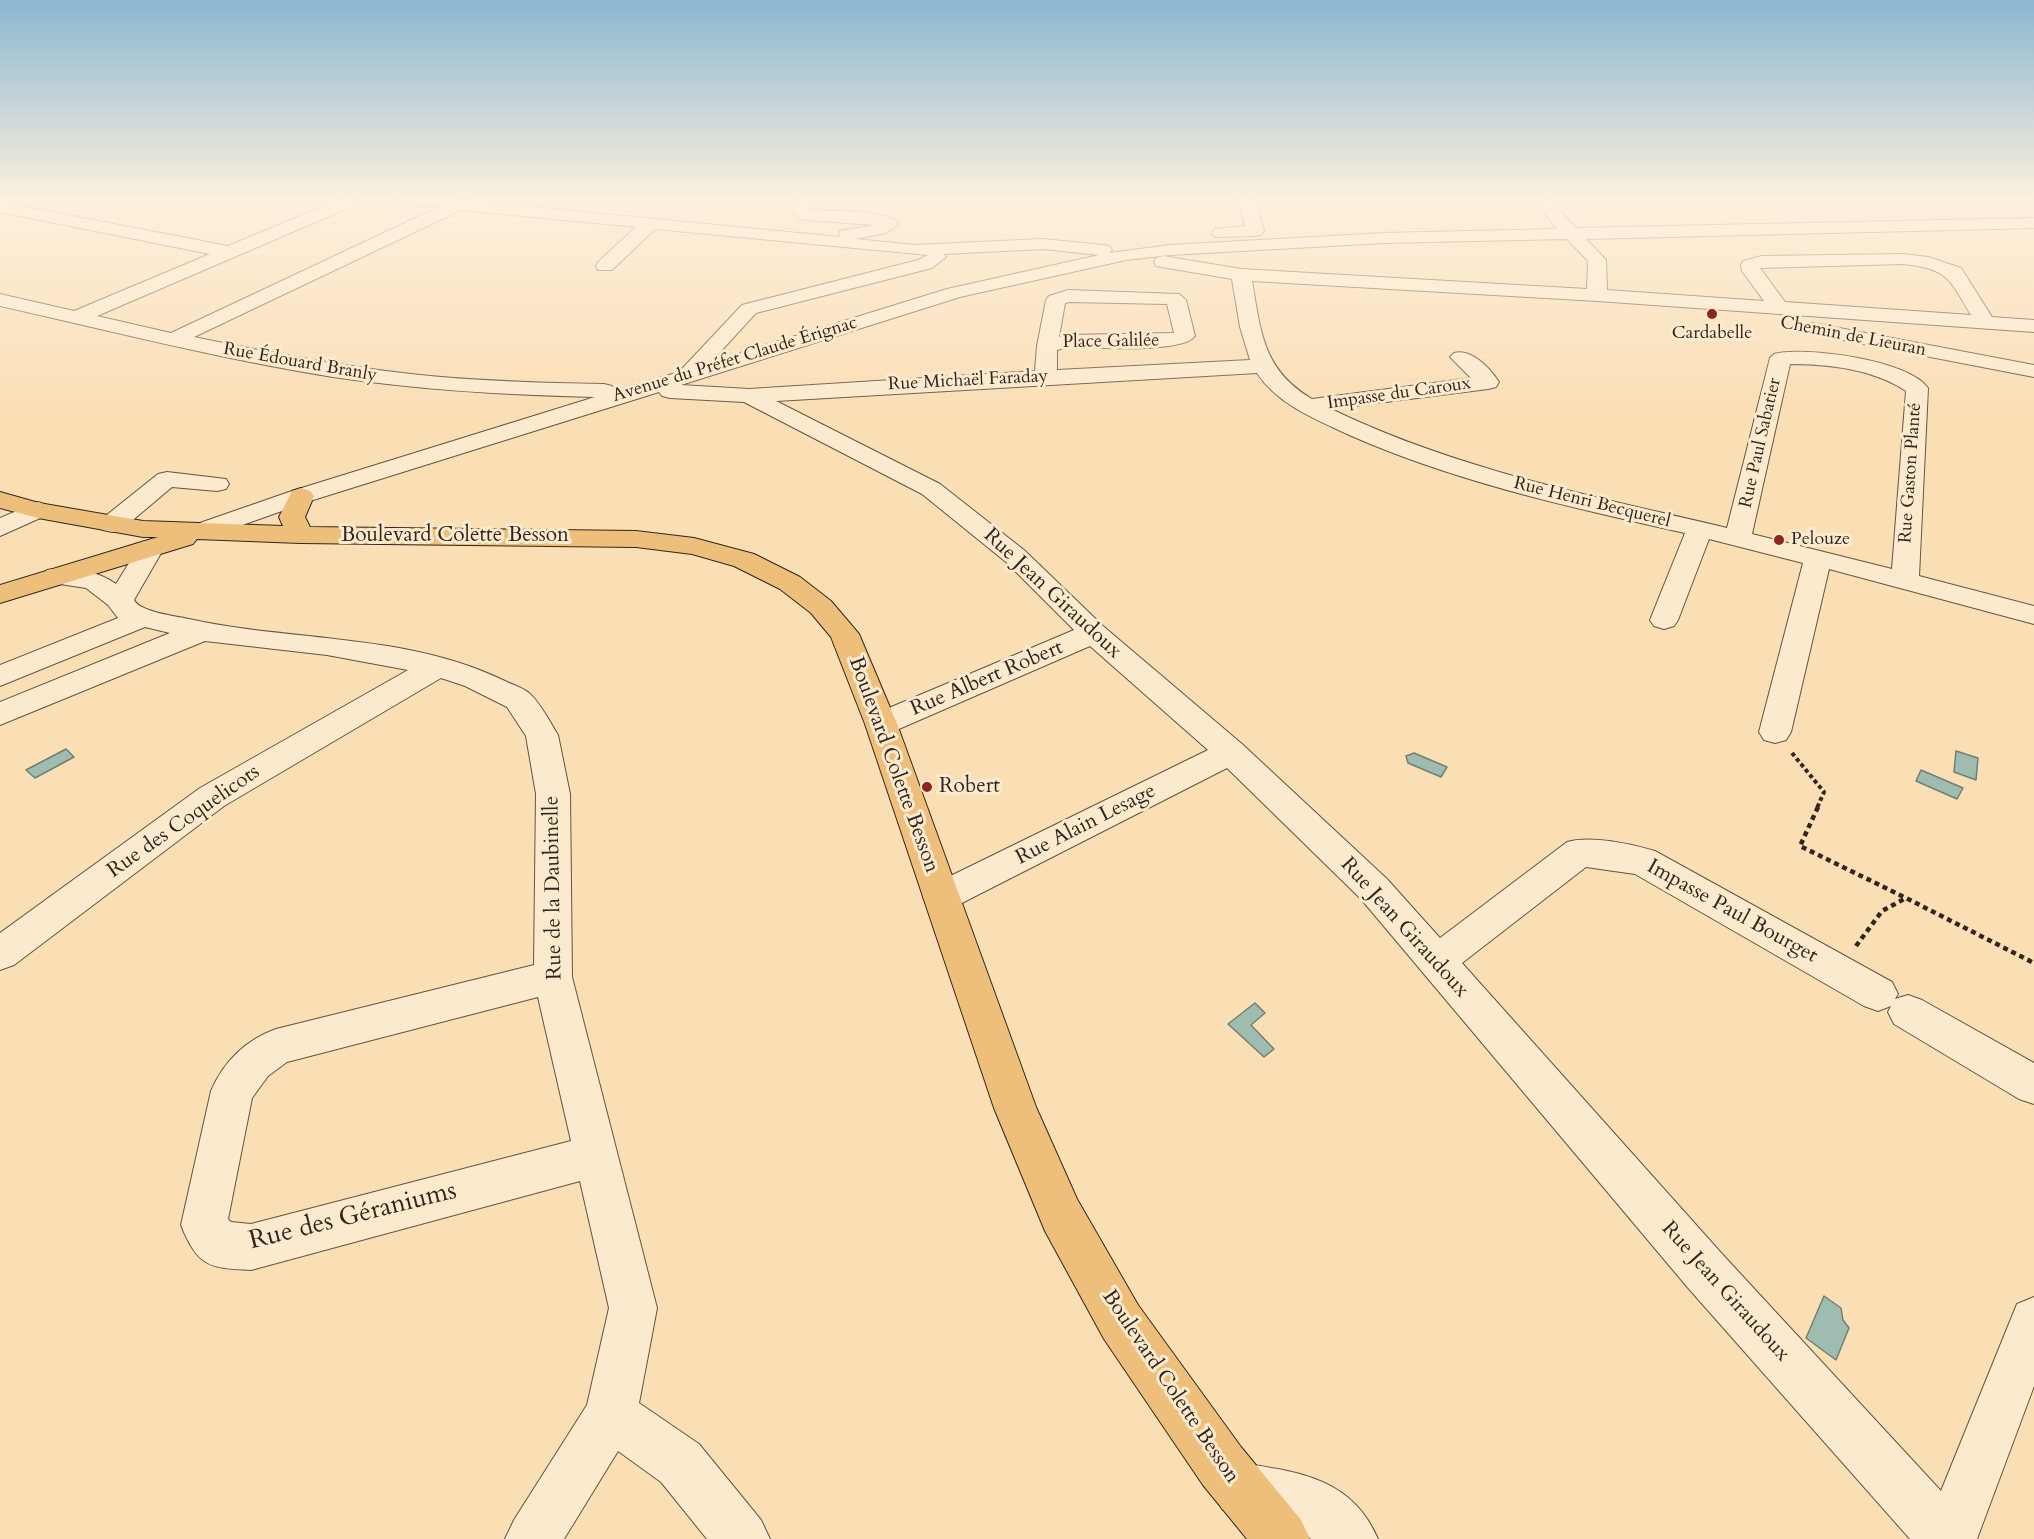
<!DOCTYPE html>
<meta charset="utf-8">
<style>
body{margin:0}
canvas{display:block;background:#fadeb4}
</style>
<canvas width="2034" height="1539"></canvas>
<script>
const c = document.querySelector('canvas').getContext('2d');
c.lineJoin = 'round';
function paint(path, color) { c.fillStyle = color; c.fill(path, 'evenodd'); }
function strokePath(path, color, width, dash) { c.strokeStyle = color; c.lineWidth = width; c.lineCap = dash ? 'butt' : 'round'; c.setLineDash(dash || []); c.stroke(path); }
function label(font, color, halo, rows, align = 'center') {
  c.font = font + ' Cardo,serif'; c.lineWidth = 6; c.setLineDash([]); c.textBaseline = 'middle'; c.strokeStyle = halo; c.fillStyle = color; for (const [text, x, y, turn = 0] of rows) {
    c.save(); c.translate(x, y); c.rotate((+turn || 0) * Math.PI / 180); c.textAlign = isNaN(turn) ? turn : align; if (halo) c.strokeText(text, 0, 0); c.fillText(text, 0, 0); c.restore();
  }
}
const water = new Path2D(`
 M66 749 74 757 35 778 26 770Z
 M1956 751 1978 758 1976 780 1954 772Z
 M1414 753 1447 767 1441 777 1408 763 1406 756Z
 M1921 770 1963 788 1957 799 1916 781Z
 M1255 1003 1265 1013 1251 1025 1274 1049 1264 1057 1228 1024Z
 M1824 1296 1841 1308 1843 1320 1849 1328 1836 1360 1806 1338Z`);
const pathFar1 = new Path2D(`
 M1792 753 1824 792 1817 808`);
const path = new Path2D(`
 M1818 807 1800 846 1906 898
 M1856 946 1882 911 1906 898 2034 963`);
const minor = new Path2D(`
 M341 199H353L355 202 353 206 97 316 171 333 439 207 400 203 398 199H451L839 237 840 231 875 225 806 220 800 219 791 210 796 199H812L808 209 810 210C829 211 888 209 899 224L886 233 855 239 915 245 1043 239 1103 245 1109 246 1112 250 1110 253 1170 245 1384 233 1557 229 1533 199H1549L1576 228 2034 218V228L1586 239 1606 260 1607 290 1764 301 1742 271 1741 265 1743 261 1762 256 1903 254 1928 257 1961 268 1992 317 2034 320V332L1597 301 1252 281C1261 333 1263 370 1312 399L1471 378 1450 357 1454 353C1471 348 1490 368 1499 382L1496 387 1488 389 1331 409C1457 470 1593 496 1727 528L1770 358 1774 354C1805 346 1909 360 1928 388L1919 576 2034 606V624L1829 569 1791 732 1786 740 1775 743 1764 740 1759 732 1803 563 1709 539 1678 620 1674 626 1664 629 1654 626 1650 620 1685 533C1570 507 1455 482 1347 434 1315 419 1277 404 1257 373L776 401 940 484 1024 550 1103 626 1242 744 1387 879 1440 938 1567 842C1590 835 1632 844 1655 851L1892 982 1898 994 1895 999 1908 995 1922 1000 2034 1063V1104L2019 1099 1894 1024 1888 1012 1891 1006 1878 1011 1864 1006 1635 874 1586 867 1462 963 1723 1255 1941 1491 2017 1304 2034 1297V1386L1977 1539H1910L1689 1289 1361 899 1227 768 954 907 941 912 928 907 923 897 928 887 1208 750 1090 646 892 732 881 735 870 732 865 724 870 716 1074 630 1006 562 922 494 744 402 670 398 662 396 659 392 310 501 203 539 194 537 190 531 194 525 292 491 595 397C507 395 420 390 333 377 221 359 111 331 0 306V294L74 311 210 254 0 212V202L228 246ZM461 210 636 227 598 262 596 266 598 270H612L655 229 928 255 918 260 742 305 679 372 615 391 612 386 604 384C540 383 475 381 411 374 338 366 266 352 194 337ZM1567 239 1588 261 1587 289 1241 269 1163 256 1156 258 1154 262 1156 266 1232 279 1240 327 1250 360 1057 370V350L1068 347C1092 347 1183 354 1195 336L1186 300 1179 294 1068 290 1049 296 1046 300 1037 346 1035 371 749 389 681 385 960 297 1126 260 1170 255 1384 243ZM1043 249 1099 255 947 289 711 362 756 313 932 268 946 257 944 254ZM1903 264C1949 269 1949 279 1971 315L1785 302 1760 268ZM1070 302 1167 304 1174 333 1068 335 1059 337 1065 303ZM1790 364C1829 364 1873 369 1906 391L1892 569 1752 534Z
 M1239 199H1255L1264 231 1261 235 1255 236 1215 237 1212 233 1215 229 1245 226Z
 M1813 323 2034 365V377L1806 333 1803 329 1806 325Z
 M167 472 226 479 229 484 226 489 217 491 172 487 121 530 112 532 103 530 99 524 103 518 158 474Z
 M38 502 47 505 51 510 47 515 0 536V518Z
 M151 540 160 542 164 548 134 600C140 612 175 616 189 619 293 642 407 633 505 681 513 685 524 688 530 694 541 704 550 722 558 735L570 794 572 977 657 1308 639 1403 699 1444 761 1520 770 1539H707L661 1482 618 1451 564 1539H505L514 1520 587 1405 609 1308 580 1181 251 1270C209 1268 198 1267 181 1225L211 1091C224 1061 246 1040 276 1029L534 965 536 794 526 736 507 707 465 686 441 678 224 806 14 965 0 970V933L200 788 408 670 327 655 205 641 0 725V702L170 633 145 627 0 686V665L118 618 108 605 86 588 47 582 43 576 47 570C69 565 98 571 116 584L142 542ZM538 997 571 1141 251 1224 231 1222 228 1219 252 1098 268 1076 287 1062Z
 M1241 1463C1299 1472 1352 1478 1378 1539H1311L1300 1528 1241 1517 1222 1509 1214 1490 1222 1471Z`);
const major = new Path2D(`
 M301 488 310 491 314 496 305 517 310 527 636 531 694 538 754 554 800 577 831 601 859 634 897 724 1036 1107 1077 1199 1138 1305 1241 1447 1301 1520 1310 1539H1247L1203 1485 1104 1339 1045 1231 994 1108 865 724 831 637 811 613 780 589 734 566 692 554 636 547 300 543 197 539 193 544 0 603V585L158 537H143L38 518 0 508V492L39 503 143 521 283 526 279 517 292 491Z`);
const markers = [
 [1712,314,6,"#8f2418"],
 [1779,540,6,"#8f2418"],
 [927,787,6,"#8f2418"]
];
const farPoinames = [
 ["Cardabelle",1712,334],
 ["Pelouze",1791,540,"left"]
];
const farStreetnames = [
 ["Chemin de Lieuran",1853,337,11],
 ["Place Galilée",1111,342,-1],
 ["Avenue du Préfet Claude Érignac",735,360,-17],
 ["Rue Édouard Branly",300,363,10],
 ["Rue Michaël Faraday",968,381,-3],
 ["Impasse du Caroux",1399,394,-8],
 ["Rue Paul Sabatier",1761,443,-77],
 ["Rue Gaston Planté",1911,473,-86],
 ["Rue Henri Becquerel",1592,503,14]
];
const streetNames = [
 ["Boulevard Colette Besson",455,536],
 ["Rue Jean Giraudoux",1052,594,43],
 ["Rue Albert Robert",987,679,-23],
 ["Boulevard Colette Besson",893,765,70],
 ["Rue des Coquelicots",184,822,-35],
 ["Rue Alain Lesage",1086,825,-27],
 ["Rue de la Daubinelle",554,888,-91],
 ["Impasse Paul Bourget",1732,912,29],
 ["Rue Jean Giraudoux",1404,928,48],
 ["Rue Jean Giraudoux",1725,1292,48],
 ["Boulevard Colette Besson",1170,1387,56]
];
const poiNames = [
 ["Robert",939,787]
];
const nearStreetnames = [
 ["Rue des Géraniums",353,1217,-14]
];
paint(water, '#9ebcaf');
strokePath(water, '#728075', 1.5);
strokePath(minor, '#635444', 2);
strokePath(major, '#31261f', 2);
strokePath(pathFar1, '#31261f', 4, [4, 3]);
strokePath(path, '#31261f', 4.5, [5, 4]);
paint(minor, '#fceace');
paint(major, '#edbf7a');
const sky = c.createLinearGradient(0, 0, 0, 414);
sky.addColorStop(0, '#8ab7d1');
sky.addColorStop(0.48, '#fdf0dd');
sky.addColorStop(1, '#fdf0dd00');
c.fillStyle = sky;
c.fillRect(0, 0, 2034, 414);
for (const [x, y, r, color] of markers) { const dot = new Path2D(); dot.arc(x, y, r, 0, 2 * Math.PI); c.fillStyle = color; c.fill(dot); strokePath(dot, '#fceace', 2); }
label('18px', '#31261f', '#fceace', farPoinames);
label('18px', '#31261f', '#fceace', farStreetnames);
label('21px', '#31261f', '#fceace', streetNames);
label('21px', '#31261f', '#fceace', poiNames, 'left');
label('26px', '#31261f', '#fceace', nearStreetnames);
</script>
